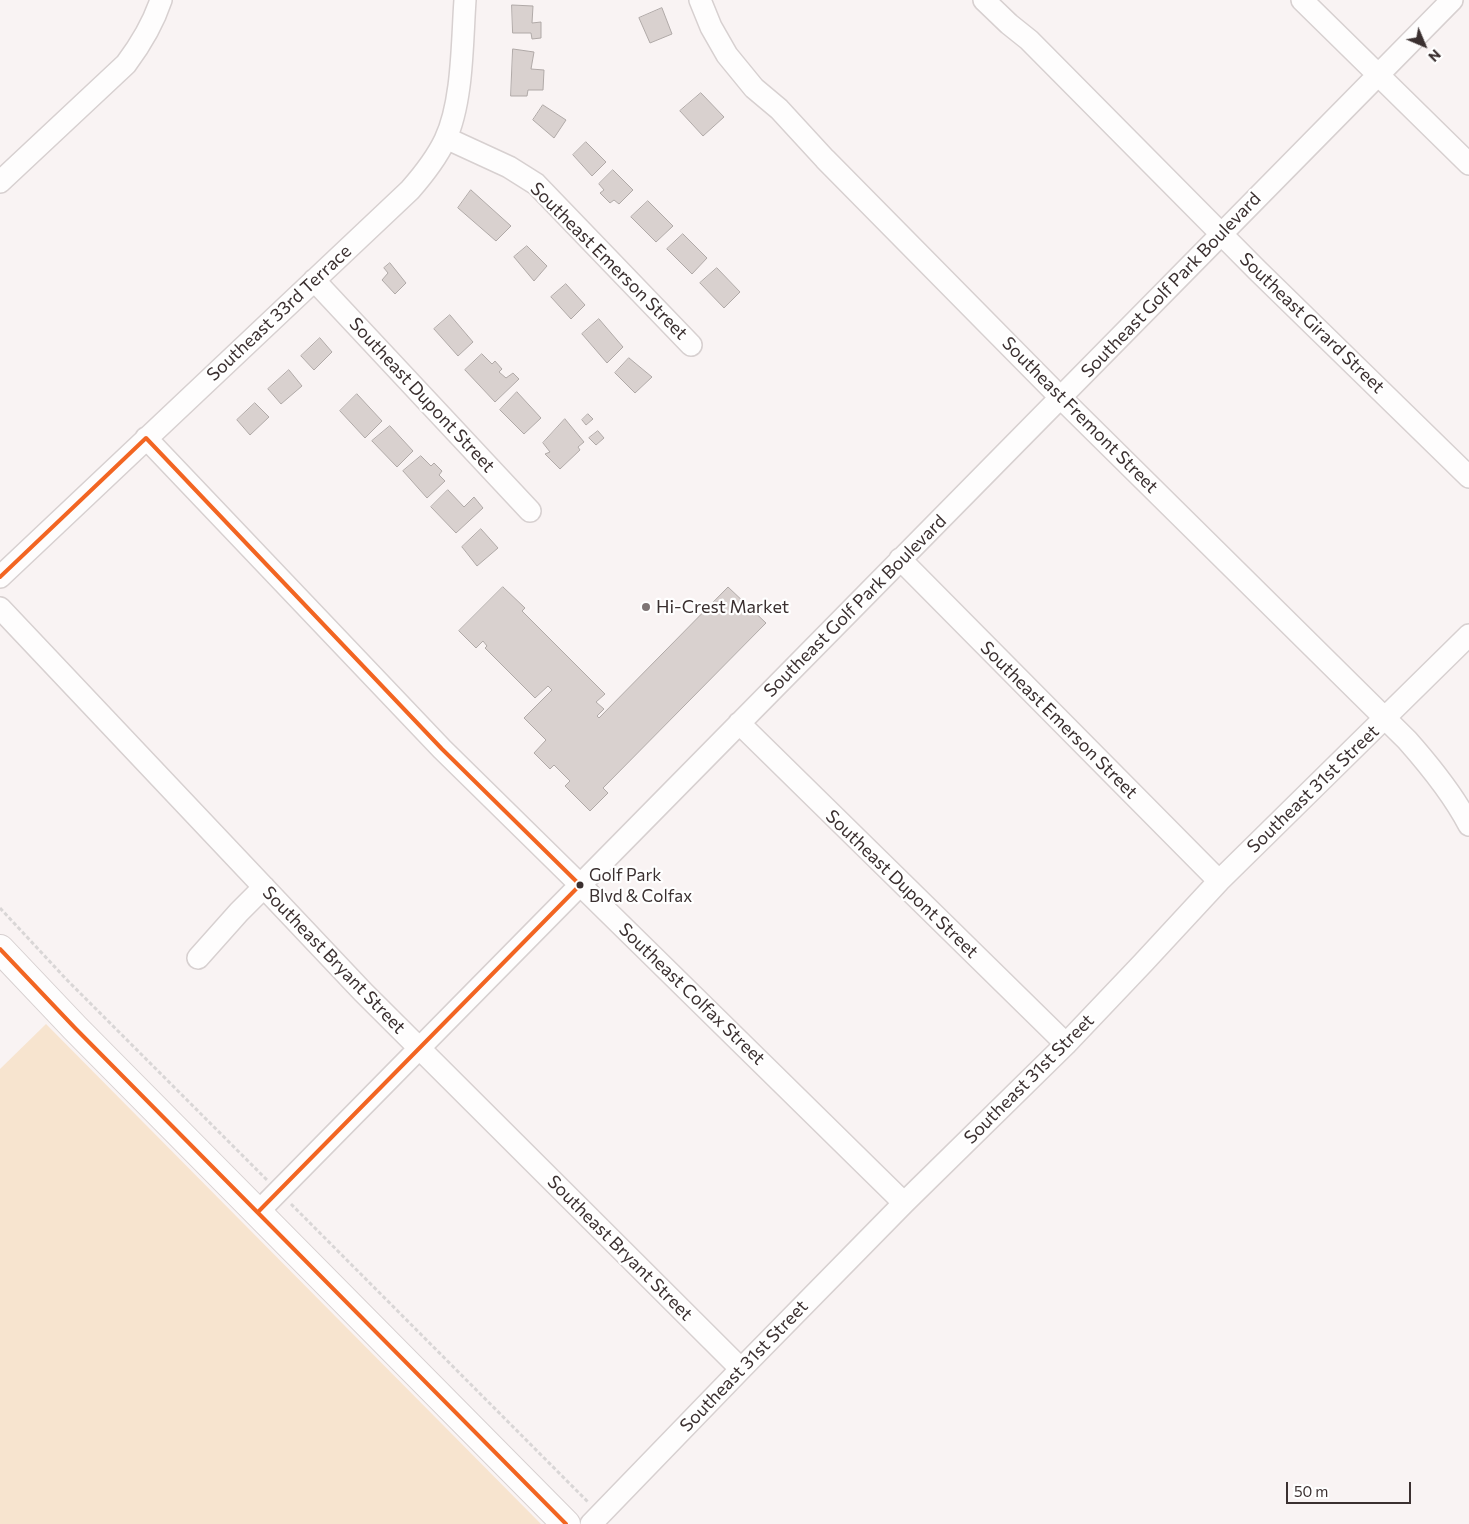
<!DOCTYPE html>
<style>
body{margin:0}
#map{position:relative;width:1469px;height:1524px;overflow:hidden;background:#f9f3f3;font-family:Commissioner,sans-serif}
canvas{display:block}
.north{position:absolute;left:1399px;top:20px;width:50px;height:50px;-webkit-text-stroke:4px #fff;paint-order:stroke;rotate:135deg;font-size:14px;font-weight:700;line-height:20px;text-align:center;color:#3b3030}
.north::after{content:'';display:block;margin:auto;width:18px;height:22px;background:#3b3030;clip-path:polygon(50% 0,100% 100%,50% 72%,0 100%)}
.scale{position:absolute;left:1286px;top:1482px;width:125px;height:22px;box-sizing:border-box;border:2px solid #3b3030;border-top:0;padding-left:6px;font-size:15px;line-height:18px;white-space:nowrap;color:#3b3030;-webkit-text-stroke:4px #fff;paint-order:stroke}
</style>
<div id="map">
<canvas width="1469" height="1524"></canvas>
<div class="north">N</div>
<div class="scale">50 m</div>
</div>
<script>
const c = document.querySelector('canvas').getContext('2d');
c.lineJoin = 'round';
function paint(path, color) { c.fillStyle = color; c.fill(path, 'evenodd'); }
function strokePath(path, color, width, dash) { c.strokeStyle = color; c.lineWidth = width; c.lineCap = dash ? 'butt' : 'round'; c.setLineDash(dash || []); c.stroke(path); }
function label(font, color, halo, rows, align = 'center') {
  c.font = font + ' Commissioner,sans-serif'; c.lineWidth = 4.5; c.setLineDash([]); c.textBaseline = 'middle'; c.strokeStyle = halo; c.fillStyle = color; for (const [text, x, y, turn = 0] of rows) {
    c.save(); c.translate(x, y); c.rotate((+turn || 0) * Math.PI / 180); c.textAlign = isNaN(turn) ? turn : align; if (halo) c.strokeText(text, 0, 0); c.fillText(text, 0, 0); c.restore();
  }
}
const green = new Path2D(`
 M46 1024 541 1524H0V1069Z`);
const building = new Path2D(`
 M512 5 533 6 532 23 541 22V38L532 39 531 33H513Z
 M662 8 672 34 650 43 639 18Z
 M513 49 534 52 531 69 544 70 543 90H528L527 96H511Z
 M701 93 724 117 703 136 680 111Z
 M543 105 566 120 554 138 533 120Z
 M586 142 606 162 592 176 573 155Z
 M613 170 633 190 619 204 614 200 610 203 600 193 604 190 599 184Z
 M471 190 511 226 496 241 458 208Z
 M648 201 673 226 656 242 631 217Z
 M683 234 707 258 692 274 667 249Z
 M527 246 547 266 534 281 514 257Z
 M390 263 406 283 395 294 382 280 388 273 384 268Z
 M717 268 740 292 724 308 700 283Z
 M566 284 585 305 571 319 551 297Z
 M450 315 473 342 458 356 434 329Z
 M599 319 623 347 607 363 582 334Z
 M320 338 332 352 314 370 301 356Z
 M482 354 492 364 495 361 502 369 499 372 506 378 513 373 519 379 495 402 465 370Z
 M629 358 652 377 635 393 615 373Z
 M289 370 302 386 281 404 268 389Z
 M517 392 541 418 524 434 500 410Z
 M357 394 382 421 365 438 340 411Z
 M255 403 269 417 250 435 237 420Z
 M588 414 593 419 586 425 582 420Z
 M565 419 584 442 578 447 580 450 560 469 545 454 550 452 543 443Z
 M390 426 413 451 397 467 372 441Z
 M598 431 604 438 596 445 589 438Z
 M421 456 431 466 434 463 442 471 439 475 445 481 427 498 403 471Z
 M448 490 464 507 474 497 483 508 456 533 431 507Z
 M481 529 498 548 477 566 462 547Z
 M503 587 525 608 522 611 605 694 596 702 604 709 597 716 599 718 728 587 766 623 603 788 608 793 590 811 565 786 570 781 554 765 550 769 534 753 546 740 524 718 552 690 548 686 535 698 485 648 487 646 483 641 476 648 459 631Z`);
const path = new Path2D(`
 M0 908 66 979 267 1180
 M291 1204 588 1502`);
const minor = new Path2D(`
 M700 0 711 27 727 55 754 88 779 109 825 159 1061 398 1407 740C1430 766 1453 794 1469 825
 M984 0 1009 24 1029 40 1257 270 1469 477
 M1302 0 1469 164
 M446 138 509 167 536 184 691 345
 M0 182 126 64C141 44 153 24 161 0
 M314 280 530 511
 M146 438 442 749 904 1203
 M900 559 1219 881
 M0 577 410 190C424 174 436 159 445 140 463 102 462 42 465 0
 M0 608 363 992 741 1369
 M739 723 1066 1044
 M198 958 239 912 264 887
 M258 1212 1452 0
 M591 1524 741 1369 904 1203 1066 1044 1143 963 1219 881 1469 635`);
const major = new Path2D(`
 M0 949 75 1028 566 1524`);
const bus1 = new Path2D(`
 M146 438 442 749 580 885
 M0 577 146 438
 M0 949 75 1028 566 1524
 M258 1212 580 885`);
const markers = [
 [646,607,5,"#7e7474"],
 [580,885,4.5,"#3b3030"]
];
const busNames = [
 ["Golf Park",589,875],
 ["Blvd & Colfax",589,896]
];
const streetNames = [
 ["Southeast Emerson Street",609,261,45],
 ["Southeast Golf Park Boulevard",1171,285,-46],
 ["Southeast 33rd Terrace",279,313,-43],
 ["Southeast Girard Street",1312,323,44],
 ["Southeast Dupont Street",422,395,47],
 ["Southeast Fremont Street",1080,415,45],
 ["Southeast Golf Park Boulevard",855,606,-45],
 ["Southeast Emerson Street",1059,720,45],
 ["Southeast 31st Street",1313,789,-44],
 ["Southeast Dupont Street",902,884,44],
 ["Southeast Bryant Street",334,960,46],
 ["Southeast Colfax Street",692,994,44],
 ["Southeast 31st Street",1029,1079,-45],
 ["Southeast Bryant Street",620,1248,45],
 ["Southeast 31st Street",744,1366,-46]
];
const poiNames = [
 ["Hi-Crest Market",656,607]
];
paint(green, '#f7e4cf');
paint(building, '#d9d1cf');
strokePath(building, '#b0a9a7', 1);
strokePath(minor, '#d7d0d0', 24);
strokePath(major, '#d7d0d0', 30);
strokePath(path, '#d9d6d6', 3, [4, 2.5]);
strokePath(minor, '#fefdfd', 21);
strokePath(major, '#fefdfd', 28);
strokePath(bus1, '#f26522', 4);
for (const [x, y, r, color] of markers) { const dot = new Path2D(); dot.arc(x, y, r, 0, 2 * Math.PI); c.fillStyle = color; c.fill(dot); strokePath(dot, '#fff', 2); }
label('17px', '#3b3030', '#fff', busNames, 'left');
label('18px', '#3b3030', '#fff', streetNames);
label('18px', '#3b3030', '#fff', poiNames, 'left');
</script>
